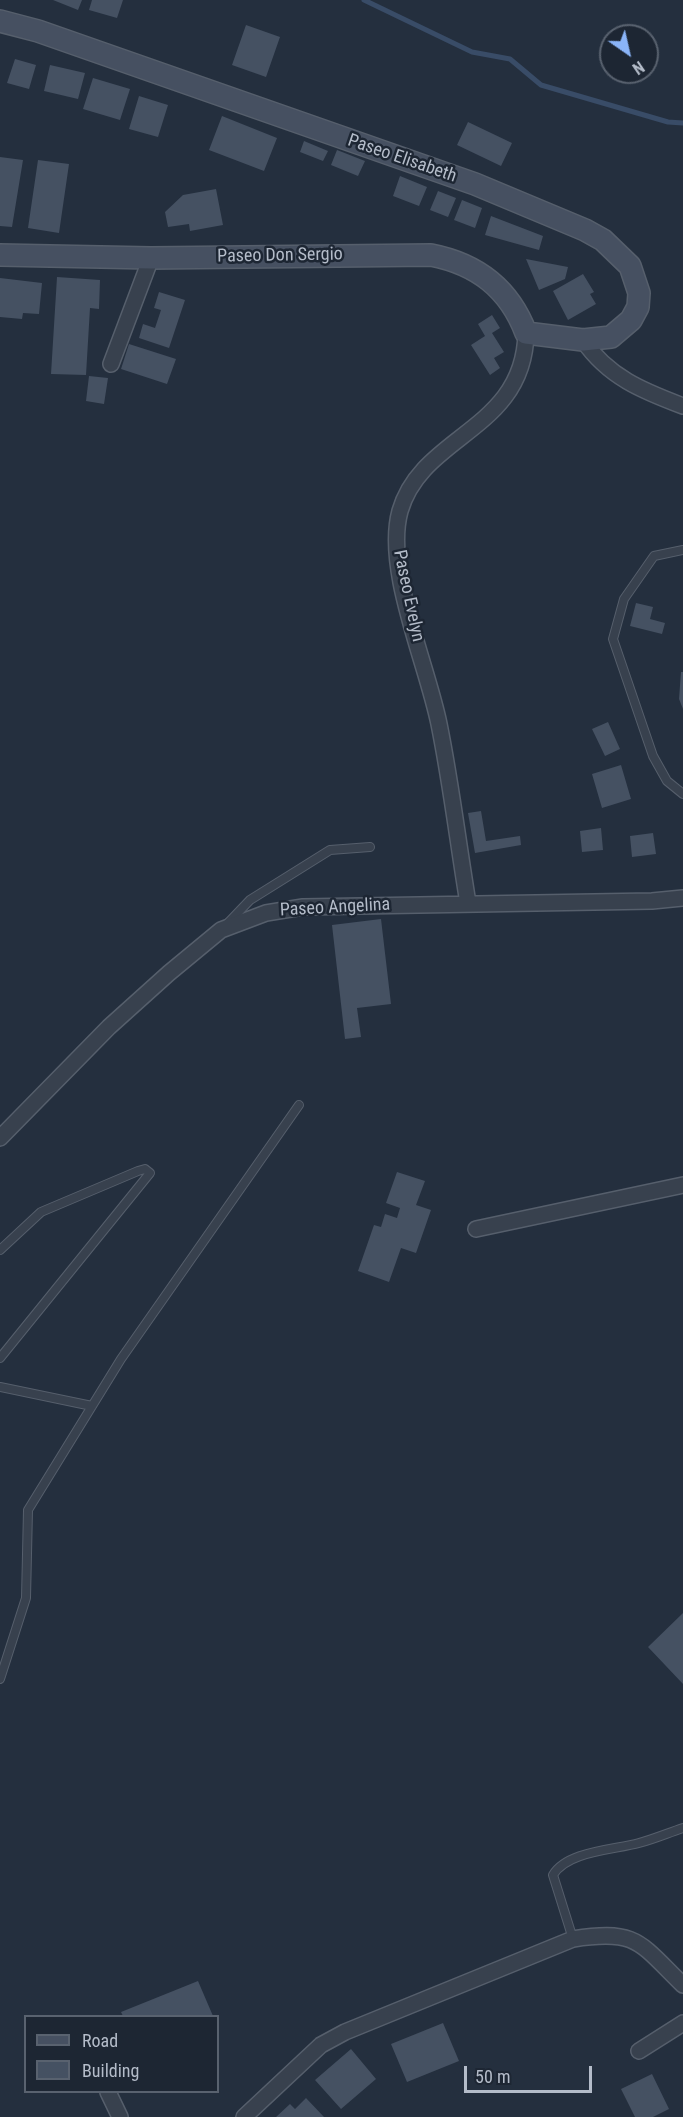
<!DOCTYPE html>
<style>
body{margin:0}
#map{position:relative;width:683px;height:2117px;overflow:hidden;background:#242f3e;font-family:"Roboto Condensed",sans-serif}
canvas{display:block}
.legend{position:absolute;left:24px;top:2015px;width:195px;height:78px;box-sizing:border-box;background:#1d2633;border:2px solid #59626f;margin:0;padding:8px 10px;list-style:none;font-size:18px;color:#b4bcc9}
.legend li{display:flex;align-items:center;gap:12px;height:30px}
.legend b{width:30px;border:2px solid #59626f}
.north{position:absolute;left:599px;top:24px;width:60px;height:60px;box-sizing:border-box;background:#1d2633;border:2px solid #59626f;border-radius:50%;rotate:146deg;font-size:16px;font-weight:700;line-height:24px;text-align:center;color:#b4bcc9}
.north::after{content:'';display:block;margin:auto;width:21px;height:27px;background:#8ab4f8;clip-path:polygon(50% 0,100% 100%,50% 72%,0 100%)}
.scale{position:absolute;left:464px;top:2066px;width:128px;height:27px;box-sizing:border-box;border:3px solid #b4bcc9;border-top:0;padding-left:8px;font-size:18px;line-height:21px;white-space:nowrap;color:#b4bcc9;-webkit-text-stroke:4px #1d2633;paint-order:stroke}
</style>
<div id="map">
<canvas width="683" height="2117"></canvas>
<ul class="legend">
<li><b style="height:8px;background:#465061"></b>Road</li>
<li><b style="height:16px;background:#455162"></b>Building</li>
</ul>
<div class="north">N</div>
<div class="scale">50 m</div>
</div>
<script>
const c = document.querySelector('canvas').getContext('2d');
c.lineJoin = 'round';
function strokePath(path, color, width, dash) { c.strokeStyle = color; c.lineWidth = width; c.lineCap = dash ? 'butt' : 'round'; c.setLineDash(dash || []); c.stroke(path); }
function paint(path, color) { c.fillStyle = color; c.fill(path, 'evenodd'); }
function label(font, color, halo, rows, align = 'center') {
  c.font = font + ' "Roboto Condensed",sans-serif'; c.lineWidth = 5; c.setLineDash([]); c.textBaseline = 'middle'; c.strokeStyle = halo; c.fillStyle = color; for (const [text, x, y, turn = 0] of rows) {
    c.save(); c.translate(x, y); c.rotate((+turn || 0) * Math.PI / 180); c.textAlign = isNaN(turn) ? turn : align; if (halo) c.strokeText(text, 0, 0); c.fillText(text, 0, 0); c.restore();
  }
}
const stream = new Path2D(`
 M364 0 472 52 510 59 541 85 668 122 683 123`);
const building = new Path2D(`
 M53 0H82L78 10Z
 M92 0H123L117 18 89 10Z
 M246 25 280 37 266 77 232 65Z
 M15 59 36 65 29 89 7 83Z
 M50 65 85 73 78 99 44 91Z
 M93 78 130 89 120 120 83 109Z
 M139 96 168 105 158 137 129 129Z
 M222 116 277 138 264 171 209 150Z
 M468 122 512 143 501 166 457 145Z
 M304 141 328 151 323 161 300 152Z
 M337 150 365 161 358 176 331 165Z
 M0 157 23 160 12 227 0 226Z
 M38 160 69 164 59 233 28 228Z
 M400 176 427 187 419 206 393 196Z
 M216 189 223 225 190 231 189 224 168 227 165 212 183 195Z
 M438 191 456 198 448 217 430 210Z
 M462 200 482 208 475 228 454 220Z
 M491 216 543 236 539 250 485 235Z
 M526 259 568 267 565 279 539 290Z
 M583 274 594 292 590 294 596 304 568 320 553 291Z
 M57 277 100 280 99 309 90 308 86 375 51 374Z
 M0 278 42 283 39 314 23 313 22 319 0 317Z
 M159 292 185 300 169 348 139 338 143 324 155 328 161 310 154 308Z
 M492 315 500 328 492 333 504 352 494 358 500 368 490 375 471 345 485 336 478 324Z
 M129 344 176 359 167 384 121 369Z
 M89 376 108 378 104 404 86 401Z
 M636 603 653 607 650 619 665 623 662 634 630 626Z
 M681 672H683V709L679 699Z
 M608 722 620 749 605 756 592 729Z
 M621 765 631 799 602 808 592 774Z
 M481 811 486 841 520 836 521 845 475 853 468 813Z
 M601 828 603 850 582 852 580 831Z
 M653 833 656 854 632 857 630 836Z
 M381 919 391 1004 357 1008 361 1037 345 1039 332 925Z
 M397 1172 425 1181 416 1205 431 1210 416 1253 401 1248 389 1282 358 1271 374 1225 381 1227 385 1214 397 1218 400 1208 386 1203Z
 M683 1613V1684L648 1647Z
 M198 1981 213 2016H123L121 2012Z
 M443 2023 459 2061 407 2082 391 2044Z
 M351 2049 376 2079 341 2109 315 2080Z
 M652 2074 669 2109 653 2117H635L621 2089Z
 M306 2098 324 2117H276L290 2104 295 2109Z`);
const lane = new Path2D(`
 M683 550 654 556 624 599 613 639 653 756 667 781 683 794
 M228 923 250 900 330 850 370 847
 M0 1250 41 1212 138 1171 145 1169 150 1173 0 1358
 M0 1387 92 1406
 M0 1679 26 1598 28 1510 121 1359 299 1105
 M573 1939 553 1875C567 1851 614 1850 639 1843 654 1839 668 1833 683 1828`);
const street = new Path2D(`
 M583 340C608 377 643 391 683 406
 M111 364 151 258
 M468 903C458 843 451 783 439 724 427 664 384 569 400 511 422 434 524 431 526 333
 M0 1138 109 1027 169 973 221 930 266 913 303 907 652 901 683 898
 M476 1229 683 1185
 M639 2051 683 2023
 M108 2092 120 2117
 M244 2117 321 2045 345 2032 573 1939C637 1929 639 1942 683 1985`);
const secondary = new Path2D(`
 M0 21 38 31 475 184 585 230 603 240 630 266 639 293 638 307 631 320 611 337 583 340 526 333C509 288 477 264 431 255L151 258 0 255`);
const streetNames = [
 ["Paseo Elisabeth",402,159,19],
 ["Paseo Don Sergio",280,256,-1],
 ["Paseo Evelyn",408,596,78],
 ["Paseo Angelina",335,908,-3]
];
strokePath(stream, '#394c67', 5);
paint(building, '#455162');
strokePath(lane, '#565f6c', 10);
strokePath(street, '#565f6c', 18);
strokePath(secondary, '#565f6c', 24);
strokePath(lane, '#38414e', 8);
strokePath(street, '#38414e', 15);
strokePath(secondary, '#465061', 21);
label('18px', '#b4bcc9', '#1d2633', streetNames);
</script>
